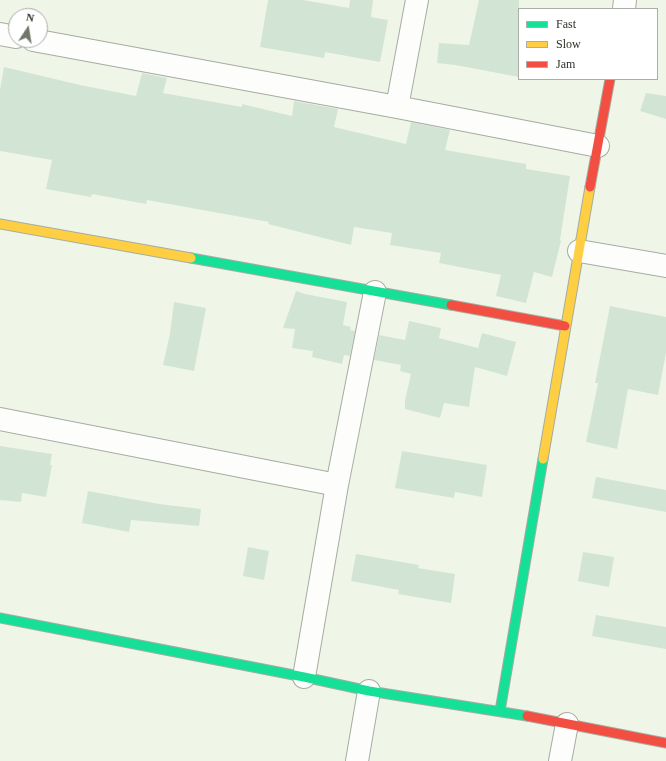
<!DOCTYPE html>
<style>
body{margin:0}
#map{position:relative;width:666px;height:761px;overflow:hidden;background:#eff6e8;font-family:Georgia,serif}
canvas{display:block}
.legend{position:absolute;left:518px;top:8px;width:140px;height:72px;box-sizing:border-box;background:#fff;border:1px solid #abada9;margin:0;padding:5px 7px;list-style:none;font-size:12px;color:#2d3128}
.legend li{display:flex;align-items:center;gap:8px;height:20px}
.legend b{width:20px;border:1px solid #abada9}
.north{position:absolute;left:8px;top:8px;width:40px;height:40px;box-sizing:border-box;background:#fff;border:1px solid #abada9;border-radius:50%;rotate:12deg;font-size:11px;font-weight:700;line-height:16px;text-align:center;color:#2d3128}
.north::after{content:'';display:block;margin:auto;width:14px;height:18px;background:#71766b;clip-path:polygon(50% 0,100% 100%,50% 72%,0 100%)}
</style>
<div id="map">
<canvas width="666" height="761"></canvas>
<ul class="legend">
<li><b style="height:5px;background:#16e098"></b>Fast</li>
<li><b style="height:5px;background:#ffcf43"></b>Slow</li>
<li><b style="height:5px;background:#f24e42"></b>Jam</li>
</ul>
<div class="north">N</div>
</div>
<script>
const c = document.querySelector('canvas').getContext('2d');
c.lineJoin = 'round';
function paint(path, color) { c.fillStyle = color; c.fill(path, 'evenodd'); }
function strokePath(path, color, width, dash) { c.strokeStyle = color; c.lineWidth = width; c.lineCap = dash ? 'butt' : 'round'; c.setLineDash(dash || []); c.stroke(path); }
const building = new Path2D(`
 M268 0H303L349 8 350 0H373L371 17 388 20 380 62 325 52 324 58 260 47Z
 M479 0H519V77L455 65 437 63 439 43 469 45Z
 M4 67 80 85 136 96 142 73 167 78 163 93 242 107V104L292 116 294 101 338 109 334 127 406 144 411 122 450 130 445 150 526 164V169L570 176 560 240 561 241 552 277 534 272 526 303 496 296 501 275 439 263 441 253 390 245 392 233 354 227 351 245 268 224 269 222 147 200 146 204 92 194 91 197 46 189 52 160 0 151V90Z
 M646 93 666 96V119L640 111Z
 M296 291 305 294 347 302 343 325 351 327 350 330 355 331 350 356 344 355 342 364 312 357 313 351 292 348 295 329 283 328Z
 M174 302 206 308 194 371 163 365 170 334Z
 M610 306 666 317V353L658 395 628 389 617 449 586 442 598 383H595Z
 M409 321 441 328 439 338 478 348 482 333 516 342 507 376 475 367 469 407 444 403 440 418 405 409V400L411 374 400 371 401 365 374 360 379 335 405 340Z
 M0 446 52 454 50 465H52L46 497 22 493 21 502 0 500Z
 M402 451 487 465 482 497 455 492 454 498 395 488Z
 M596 477 666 490V512L592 498Z
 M88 491 159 504 201 509 199 526 131 520 129 532 82 523Z
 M248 547 269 551 264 580 243 576Z
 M583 552 614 557 609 587 578 581Z
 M356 554 419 565 418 568 455 574 451 603 398 594 399 590 351 581Z
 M596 615 666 627V649L592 636Z`);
const street = new Path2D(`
 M624 9 625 0
 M0 34 16 37
 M33 40 397 107 598 146
 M397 107 417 0
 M579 251 666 266
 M0 419 337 485
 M304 677 337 485 375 292
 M357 761 369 691
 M560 761 567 724`);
const fast = new Path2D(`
 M191 258 451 305
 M0 618 304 677 369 691 527 716
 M500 711 543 459`);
const slow = new Path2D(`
 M0 224 191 258
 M543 459 590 187`);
const jam = new Path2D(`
 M590 187 610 79
 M451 305 565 326
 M527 716 666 743`);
paint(building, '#d2e5d4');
strokePath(street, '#a6aca1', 24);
strokePath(fast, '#a6aca1', 11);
strokePath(slow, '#a6aca1', 11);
strokePath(jam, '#a6aca1', 11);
strokePath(street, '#fdfefc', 22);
strokePath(fast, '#16e098', 9);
strokePath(slow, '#ffcf43', 9);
strokePath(jam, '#f24e42', 9);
</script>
